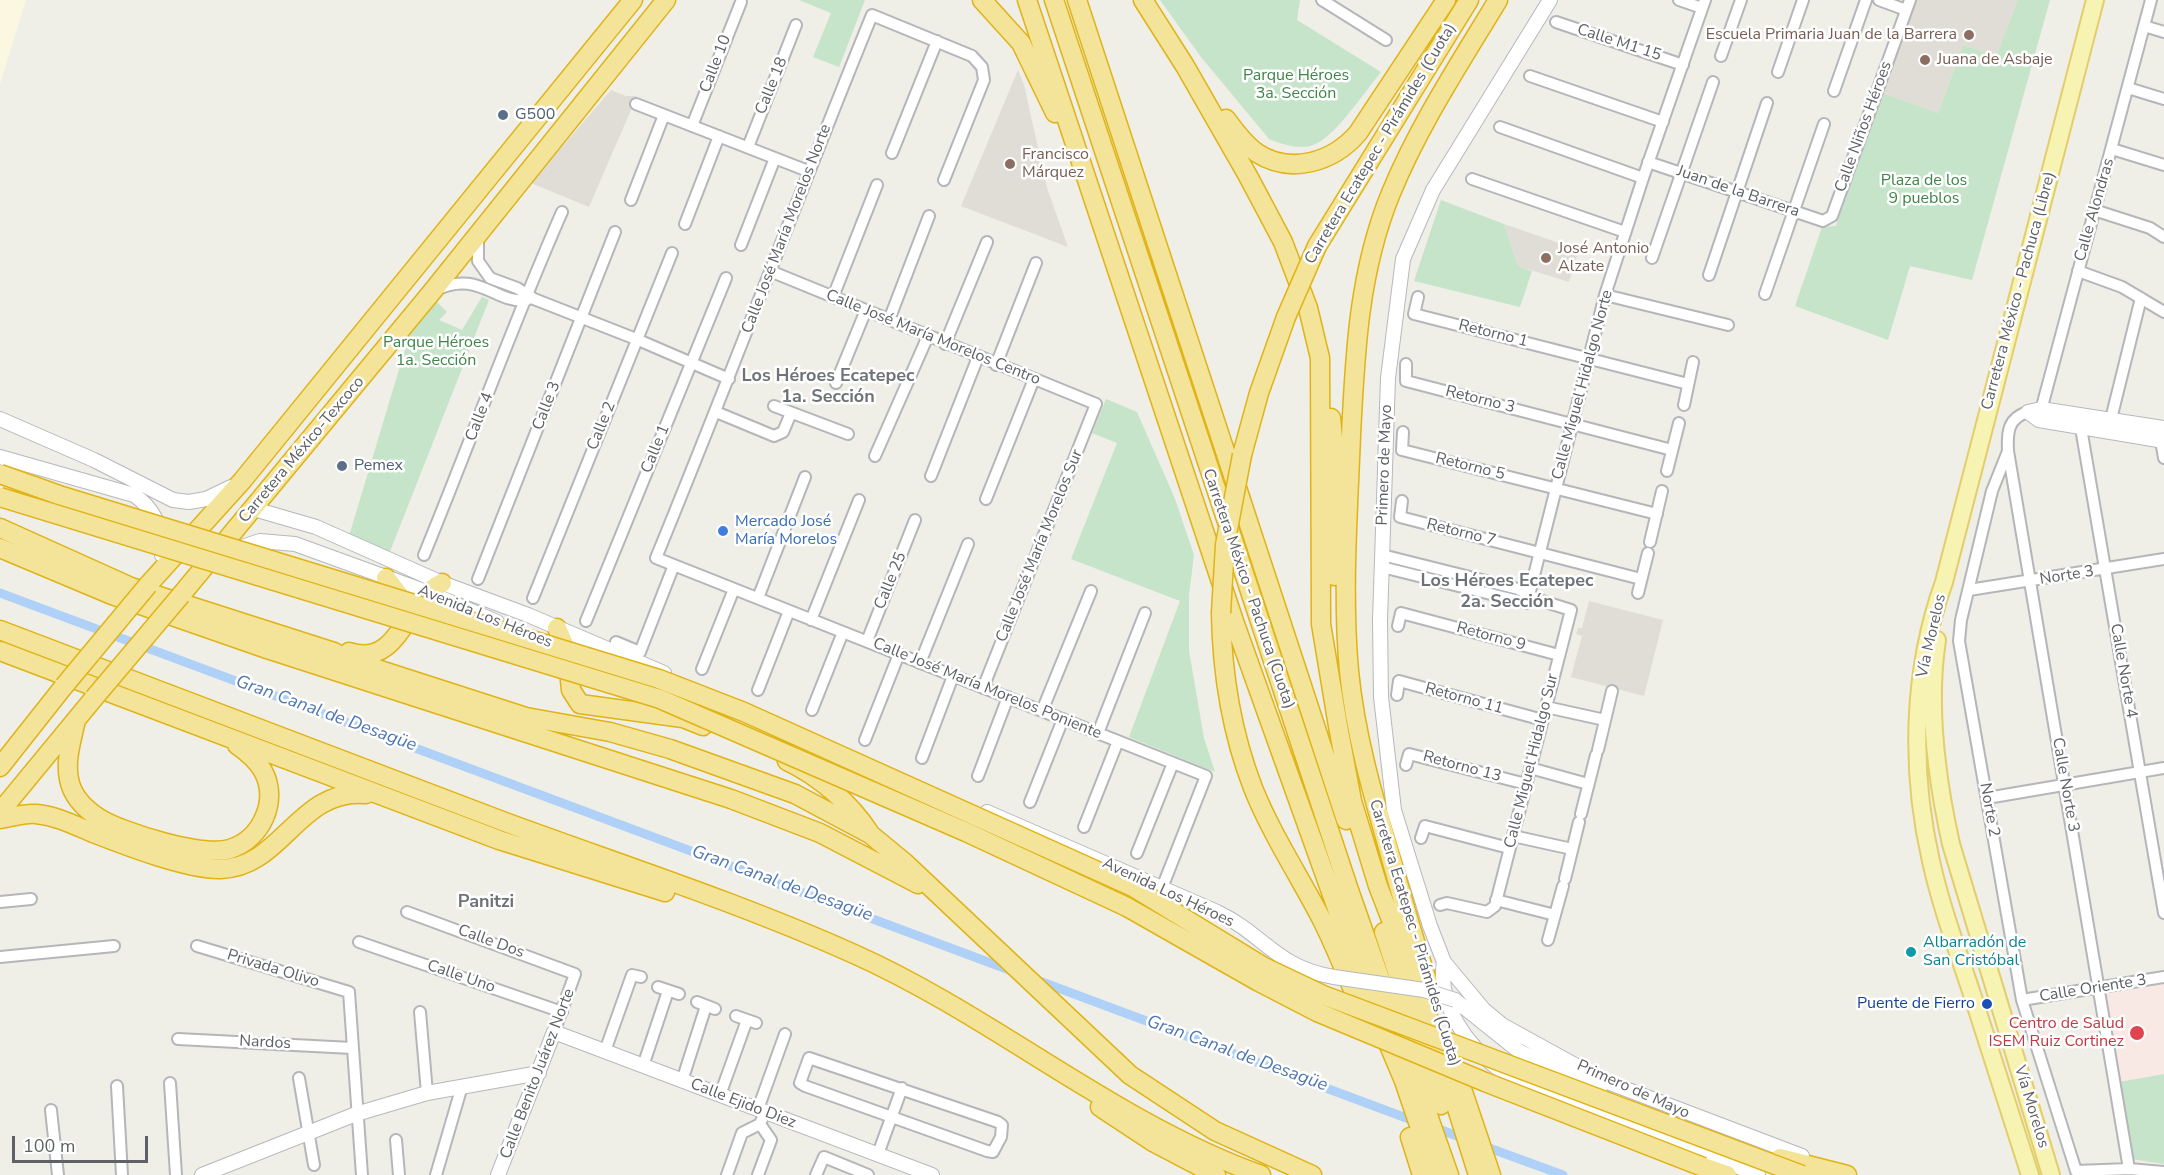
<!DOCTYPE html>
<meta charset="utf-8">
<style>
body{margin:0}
#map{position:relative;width:2164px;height:1175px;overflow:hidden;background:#efeee7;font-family:"Nunito Sans",sans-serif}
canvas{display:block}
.scale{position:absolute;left:12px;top:1136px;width:136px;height:27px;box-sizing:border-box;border:3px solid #5e6166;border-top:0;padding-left:8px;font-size:18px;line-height:21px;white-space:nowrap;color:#5e6166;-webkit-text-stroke:4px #fff;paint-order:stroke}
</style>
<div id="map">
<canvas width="2164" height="1175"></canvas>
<div class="scale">100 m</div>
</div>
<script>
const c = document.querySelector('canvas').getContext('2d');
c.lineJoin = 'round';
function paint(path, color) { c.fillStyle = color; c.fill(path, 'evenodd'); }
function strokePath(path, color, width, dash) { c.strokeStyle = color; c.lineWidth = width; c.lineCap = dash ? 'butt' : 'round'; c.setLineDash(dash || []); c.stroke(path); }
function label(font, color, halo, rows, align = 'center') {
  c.font = font + ' "Nunito Sans",sans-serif'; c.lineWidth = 5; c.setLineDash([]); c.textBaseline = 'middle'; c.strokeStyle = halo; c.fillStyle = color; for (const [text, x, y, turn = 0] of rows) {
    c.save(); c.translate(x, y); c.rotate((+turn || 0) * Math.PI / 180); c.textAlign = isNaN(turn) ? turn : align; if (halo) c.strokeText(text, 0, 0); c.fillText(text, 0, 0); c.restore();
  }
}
const commercial = new Path2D(`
 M0 0H26L0 84Z`);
const education = new Path2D(`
 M1914 0H2018L1996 56 1963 45 1938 113 1882 93Z
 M1018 70 1024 85 1047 188 1068 247 961 206Z
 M611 90 626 96H637L589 207 531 183Z
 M1504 224 1579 250 1569 282 1518 266Z
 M1589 601 1663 620 1644 696 1571 677 1582 636 1576 634 1578 628H1582Z`);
const medical = new Path2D(`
 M2164 982V1074L2119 1082 2103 993Z`);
const green = new Path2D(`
 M799 0H865L839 67 813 57 831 13Z
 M1160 0H1300L1297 20 1381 72C1365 91 1333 141 1310 146 1296 149 1282 144 1269 139L1201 57Z
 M2018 0H2050L1972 280 1910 266 1888 340 1795 306 1822 227 1836 226 1882 93 1938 113 1963 45 1996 56Z
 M1441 200 1504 224 1518 266 1532 271 1520 307 1414 281Z
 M482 297 489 300 389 554 349 536 410 333 429 308 437 302 447 312 439 320 462 330Z
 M1106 399 1137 412 1175 499 1194 555 1189 595V651L1204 738 1215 772 1129 737 1180 601 1071 559 1117 443 1092 433Z
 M2164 1074V1164L2131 1159 2119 1082Z`);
const canal = new Path2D(`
 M0 593 1012 971
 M1034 979 1417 1122
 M1433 1127 1468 1140
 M1481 1145 1563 1175`);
const street = new Path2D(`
 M1322 0 1386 40
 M1679 0 1702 8
 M1879 0 1906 10
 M1556 22 1683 65
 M2144 26 2164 32
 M1721 56 1741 0
 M1778 72 1803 0
 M1530 76 1663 122
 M2128 88 2164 99
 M1834 91 1866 0
 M636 104 808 171
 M692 126 741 2
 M1500 127 1643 178
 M748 147 796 25
 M2112 149 2164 165
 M892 153 937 41
 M1648 162 1823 221 1832 216 1910 0
 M1472 179 1625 232
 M944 180 984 80 982 67 972 56 872 15C798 196 730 378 656 558L1206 776 1162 888
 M631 200 664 115
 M2094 210 2150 228 2164 237
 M685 224 719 136
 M478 237V261L490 278 517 288 534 299 636 339 729 379
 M741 245 775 158
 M1652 258 1713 82
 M770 271 1096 404 983 688
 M2078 271 2122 287 2164 312
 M1709 275 1767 103
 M436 290C478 269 497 305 527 300
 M1765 294 1824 124
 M1605 295 1728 325
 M833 297 877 185
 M1418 297 1414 314 1688 384
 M889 320 929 216
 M945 344 987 242
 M1406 364V381L1672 450
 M996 365 1036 263
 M836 383 866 310
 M1684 405 1693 362
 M774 406 848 434
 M716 412 774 436 783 432 791 413
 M2028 412C2008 418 2007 432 2008 451L2129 1169
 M2040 414 2151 0
 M2111 419 2141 298
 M2081 428 2164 913
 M1403 432 1402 450 1657 514
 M2161 441 2164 458
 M2008 451 1992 491 1961 620 1959 641 2022 1000 2076 1171 2129 1169 2164 1172
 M875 456 928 336
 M1667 471 1679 423
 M931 476 978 357
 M986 499 1034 379
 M1402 501 1400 517 1641 579
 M1650 542 1662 491
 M424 555C471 441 512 325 562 212
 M1382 555 1518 589 1539 600 1571 610 1495 906 1487 912 1447 903 1440 905
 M1382 567 1527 603 1532 601
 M478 579 615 232
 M1969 590 2164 559
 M1638 593 1648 553
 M533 598 672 253
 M758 598 805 477
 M1527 603 1605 295 1643 178 1705 0
 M811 620 859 500
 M586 621 726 278
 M1398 626 1401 613 1559 655
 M867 641 915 520
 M616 642 640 652 674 565
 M920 663 968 544
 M702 669 734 589
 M758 690 789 611
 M1397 695 1399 681 1543 720
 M1546 707 1605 720
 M812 710 843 632
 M1042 711 1091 591
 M1098 733 1145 613
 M865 740 899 654
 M1598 750 1612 691
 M922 758 953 676
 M1406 765 1409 754 1526 784
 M1530 768 1588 784
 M978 776 1008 697
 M1987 798 2164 768
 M1030 802 1063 719
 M1581 814 1596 755
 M1084 827 1118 741
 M1513 836 1572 849
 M1421 838 1425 826 1509 848
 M1137 853 1173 763
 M1565 879 1579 822
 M1496 900 1555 915
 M0 902 31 899
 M407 912 575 974 554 1032
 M1548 940 1563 886
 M359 942 562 1012
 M197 946 349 992 362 1175
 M0 957 114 946
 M658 987 679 994
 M2022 1000 2164 977
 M697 1002 715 1009
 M420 1012 427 1093
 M736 1016 756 1023
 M178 1039 352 1048
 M605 1051 632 975 641 977
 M809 1058 998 1122 1002 1125 1001 1137 993 1152 987 1151 805 1086 800 1083Z
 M643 1066 668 991
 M299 1078 314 1165
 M682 1081 706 1006
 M170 1083 176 1175
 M117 1086 122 1175
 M720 1095 747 1020
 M758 1109 785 1034
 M51 1110 58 1175
 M396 1140 399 1175
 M878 1154 902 1088
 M436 1175 462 1086
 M727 1175 742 1133 760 1124 765 1112
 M758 1175 771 1140 760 1124
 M816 1175 824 1157 868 1175`);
const secondary = new Path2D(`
 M1550 0 1433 190 1403 259 1388 378 1380 620 1381 697 1394 810 1430 926 1444 962 1484 1010 1502 1025 1602 1080 1802 1156
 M2028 412 2039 420 2164 441
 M2028 412 2041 409 2164 428
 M0 419 94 460 173 500 189 502 206 499 231 487
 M0 457 134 495C155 509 163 530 162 555
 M254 509 316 527 442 583 528 615 664 673
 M233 550 260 541 295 544 427 592 497 622
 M987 812 1217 912C1265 935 1275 967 1334 977
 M1444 962C1437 1004 1466 1045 1500 1070 1525 1089 1561 1099 1591 1111 1647 1132 1703 1152 1758 1175
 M1455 1000 1520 1052 1570 1074 1601 1094
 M202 1175 356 1114 427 1093 539 1073
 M498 1175 554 1032 932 1175`);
const primary = new Path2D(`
 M1937 640C1927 705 1937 781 1951 844L2051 1175
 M2030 1175C2011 1116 1992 1056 1973 997 1958 952 1941 907 1931 861 1910 770 1912 671 1944 582L2095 0`);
const highway = new Path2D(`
 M982 0 1021 43 1055 113
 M1027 0 1235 624 1369 998 1404 1081 1436 1175
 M1054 0 1349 890 1449 1175
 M1077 0 1346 820
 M1143 0 1185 66 1248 176 1283 242 1308 308 1320 358 1321 624 1338 726 1352 801 1378 886 1425 1007 1478 1175
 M1226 119C1235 131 1244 144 1257 153 1291 175 1333 162 1358 133L1446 0
 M1317 246 1469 0
 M1331 418 1335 459 1334 576
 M1242 455 1259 393 1286 317
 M0 528 131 587 334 652 346 659 526 717 610 732 670 749 795 794 870 834 904 862 1130 1075 1215 1131 1312 1175
 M0 548 112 595 267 649 731 799 820 833 918 884
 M386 578 400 596 405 612
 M148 585 242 481 633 0
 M181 595 431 293 666 0
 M1221 613C1222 673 1231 731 1253 788 1271 833 1298 874 1321 918 1336 947 1348 980 1362 1010
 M557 628 567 651 571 690 580 704 683 718 703 726
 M0 630C168 694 336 759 505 822 622 865 740 903 854 954 995 1017 1115 1123 1261 1175
 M0 651 499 840 665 892
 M349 652C399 669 406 600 442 583
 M76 720C72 739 65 760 69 779 72 796 85 809 99 818 123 833 203 857 230 849 262 839 279 800 263 771 257 760 247 752 237 745
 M787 761C819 776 850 803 869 832
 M0 767 64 686
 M0 812 94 698
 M0 819C12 817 25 813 36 814 57 816 74 825 93 833 124 845 188 870 221 869 283 867 298 788 366 794
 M1384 932 1441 1105
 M1427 980C1413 937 1401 894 1389 851 1372 792 1355 733 1349 671 1342 593 1348 513 1351 435 1355 352 1359 270 1391 193 1419 125 1460 63 1498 0
 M1456 1071 1491 1175
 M1100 1107 1153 1142 1216 1175
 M1410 1137 1422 1175
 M1780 1158 1847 1175
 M1703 1167 1727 1175`);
const secondaryBridge = new Path2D(`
 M1334 977 1424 990 1455 1000`);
const highwayBridge = new Path2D(`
 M1286 317 1317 246
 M0 474 59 495 659 679 744 712 1133 887 1264 967 1323 995 1802 1175
 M0 497 660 699 966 832 1127 907 1259 982 1317 1012 1485 1082 1703 1167
 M1221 613 1225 545 1242 455
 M64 686 148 585
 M94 698 181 595`);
const markers = [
 [1969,35,6,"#8d6e63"],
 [1925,60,6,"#8d6e63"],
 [503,115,6,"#5c6f8a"],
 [1010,164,6,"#8d6e63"],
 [1546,258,6,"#8d6e63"],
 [342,466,6,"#5c6f8a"],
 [723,531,6,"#3f7fe0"],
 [1911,952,6,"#0f9aa8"],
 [1987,1004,6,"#1a4fb4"],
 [2137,1033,8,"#e0444e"]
];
const educationNames = [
 ["Escuela Primaria Juan de la Barrera",1957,35,"right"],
 ["Juana de Asbaje",1937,60],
 ["Francisco",1022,155],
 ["Márquez",1022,173],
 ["José Antonio",1558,249],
 ["Alzate",1558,267]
];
const streetNames = [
 ["Calle M1 15",1619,43,18],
 ["Calle 10",716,64,-69],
 ["Calle 18",772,86,-68],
 ["Calle Niños Héroes",1864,127,-70],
 ["Carretera Ecatepec - Pirámides (Cuota)",1381,144,-59],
 ["Juan de la Barrera",1738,192,19],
 ["Calle Alondras",2095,210,-74],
 ["Calle José María Morelos Norte",787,229,-69],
 ["Carretera México - Pachuca (Libre)",2019,291,-75],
 ["Retorno 1",1493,334,14],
 ["Calle José María Morelos Centro",933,338,22],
 ["Calle Miguel Hidalgo Norte",1583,385,-75],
 ["Retorno 3",1480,400,14],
 ["Calle 3",547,406,-69],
 ["Calle 4",480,417,-69],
 ["Calle 2",602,426,-68],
 ["Calle 1",656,449,-68],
 ["Carretera México-Texcoco",302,450,-50],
 ["Primero de Mayo",1385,465,-88],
 ["Retorno 5",1470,467,14],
 ["Retorno 7",1461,533,14],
 ["Calle José María Morelos Sur",1040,546,-68],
 ["Norte 3",2067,576,-9],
 ["Calle 25",891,581,-68],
 ["Carretera México - Pachuca (Cuota)",1248,589,71],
 ["Avenida Los Héroes",485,617,22],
 ["Vía Morelos",1932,636,-77],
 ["Retorno 9",1491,637,15],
 ["Calle Norte 4",2123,671,80],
 ["Calle José María Morelos Poniente",987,689,22],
 ["Retorno 11",1464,699,15],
 ["Calle Miguel Hidalgo Sur",1532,761,-76],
 ["Retorno 13",1462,767,15],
 ["Calle Norte 3",2065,785,80],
 ["Norte 2",1989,810,80],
 ["Avenida Los Héroes",1168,893,25],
 ["Carretera Ecatepec - Pirámides (Cuota)",1414,933,73],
 ["Calle Dos",491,942,20],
 ["Privada Olivo",273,969,17],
 ["Calle Uno",461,977,19],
 ["Calle Oriente 3",2093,989,-9],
 ["Nardos",265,1043,3],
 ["Calle Benito Juárez Norte",538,1074,-69],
 ["Primero de Mayo",1633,1090,24],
 ["Calle Ejido Diez",743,1104,21],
 ["Vía Morelos",2031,1107,73]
];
const parkNames = [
 ["Parque Héroes",1296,76],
 ["3a. Sección",1296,94],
 ["Plaza de los",1924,181],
 ["9 pueblos",1924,199],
 ["Parque Héroes",436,343],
 ["1a. Sección",436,361]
];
const serviceNames = [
 ["G500",515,115],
 ["Pemex",354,466]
];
const shopNames = [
 ["Mercado José",735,522],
 ["María Morelos",735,540]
];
const cultureNames = [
 ["Albarradón de",1923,943],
 ["San Cristóbal",1923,961]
];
const transitNames = [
 ["Puente de Fierro",1975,1004]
];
const healthNames = [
 ["Centro de Salud",2124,1024],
 ["ISEM Ruiz Cortinez",2124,1042]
];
const neighbourhoodNames = [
 ["Los Héroes Ecatepec",828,377],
 ["1a. Sección",828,398],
 ["Los Héroes Ecatepec",1507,582],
 ["2a. Sección",1507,603],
 ["Panitzi",486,903]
];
const waterNames = [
 ["Gran Canal de Desagüe",326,714,20],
 ["Gran Canal de Desagüe",782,884,20],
 ["Gran Canal de Desagüe",1237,1054,20]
];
paint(commercial, '#fbf7e0');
paint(education, '#dfddd5');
paint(medical, '#f9e9e5');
paint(green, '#c6e4c9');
strokePath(canal, '#afd1f7', 9);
strokePath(street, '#b4b6ba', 14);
strokePath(secondary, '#b5b8bd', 16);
strokePath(primary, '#e4cd6b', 20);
strokePath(highway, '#e0b316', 21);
strokePath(street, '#fff', 10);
strokePath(secondary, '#fff', 14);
strokePath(primary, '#f7f3b3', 16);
strokePath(highway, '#f3e49a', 18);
strokePath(secondaryBridge, '#b5b8bd', 16, []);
strokePath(highwayBridge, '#e0b316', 21, []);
strokePath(secondaryBridge, '#fff', 14);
strokePath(highwayBridge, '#f3e49a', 18);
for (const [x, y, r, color] of markers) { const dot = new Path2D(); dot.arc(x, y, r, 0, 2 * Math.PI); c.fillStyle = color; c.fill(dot); strokePath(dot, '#fff', 2); }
label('16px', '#785e54', '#fff', educationNames, 'left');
label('16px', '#5e6166', '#fff', streetNames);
label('16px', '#3f8448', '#fff', parkNames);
label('16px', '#4e5e75', '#fff', serviceNames, 'left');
label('16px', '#366cbe', '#fff', shopNames, 'left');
label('16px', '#0d838f', '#fff', cultureNames, 'left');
label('16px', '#164399', '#fff', transitNames, 'right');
label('16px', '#be3a42', '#fff', healthNames, 'right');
label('bold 18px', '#6f7378', '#fff', neighbourhoodNames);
label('italic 18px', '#5077b1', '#fff', waterNames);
</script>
